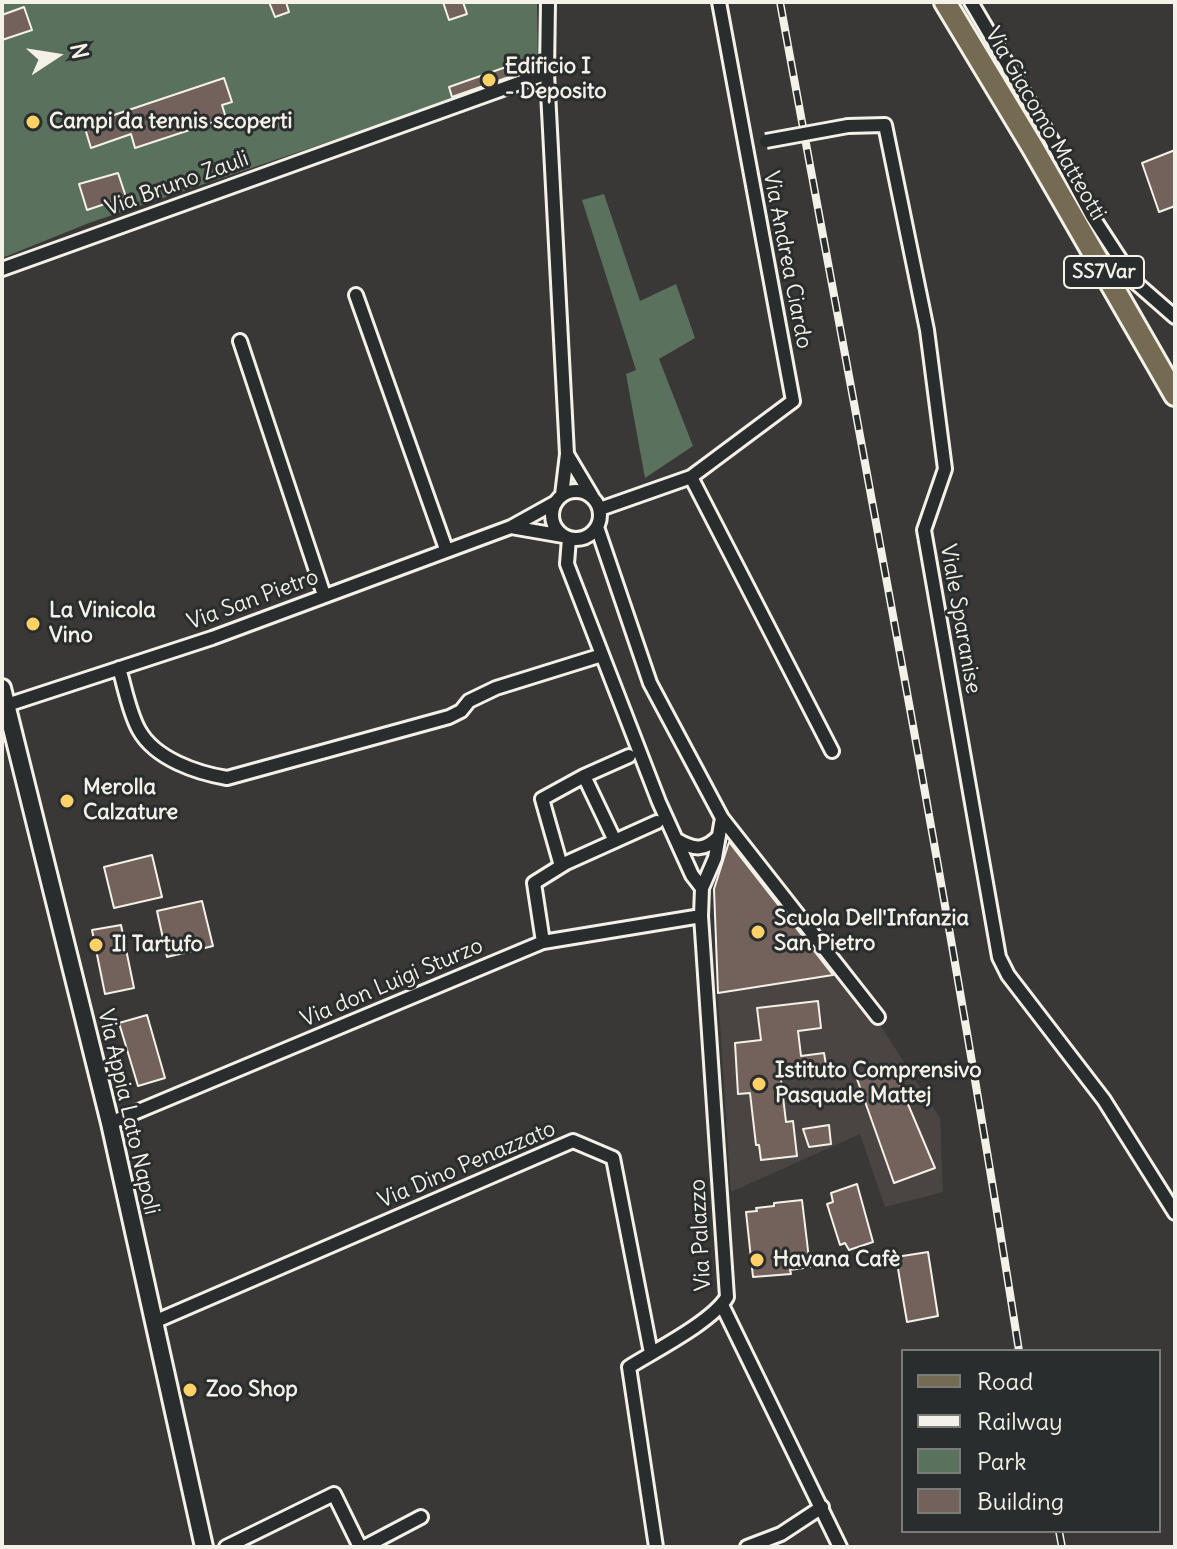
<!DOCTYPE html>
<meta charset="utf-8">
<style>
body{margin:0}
#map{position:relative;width:1177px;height:1549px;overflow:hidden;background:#393837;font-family:Delius,sans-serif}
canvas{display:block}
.frame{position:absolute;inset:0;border:4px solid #f4f1e8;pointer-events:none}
.legend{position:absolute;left:901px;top:1349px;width:260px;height:184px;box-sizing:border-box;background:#2a2d2e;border:2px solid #7b7b78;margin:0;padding:10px 14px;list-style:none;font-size:24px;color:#f4f1e8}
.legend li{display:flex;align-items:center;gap:16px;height:40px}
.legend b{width:40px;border:2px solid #7b7b78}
.north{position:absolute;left:16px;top:16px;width:80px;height:80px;-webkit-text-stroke:6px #2a2d2e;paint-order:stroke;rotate:78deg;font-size:22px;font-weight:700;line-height:32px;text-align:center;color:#f4f1e8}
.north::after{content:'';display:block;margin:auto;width:28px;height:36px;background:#f4f1e8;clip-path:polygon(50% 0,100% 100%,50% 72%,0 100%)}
</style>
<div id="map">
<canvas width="1177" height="1549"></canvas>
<div class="frame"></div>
<ul class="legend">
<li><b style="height:10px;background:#746b52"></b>Road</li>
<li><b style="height:10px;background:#f4f1e8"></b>Railway</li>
<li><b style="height:22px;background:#5a715d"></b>Park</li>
<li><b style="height:22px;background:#73625b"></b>Building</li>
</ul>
<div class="north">N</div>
</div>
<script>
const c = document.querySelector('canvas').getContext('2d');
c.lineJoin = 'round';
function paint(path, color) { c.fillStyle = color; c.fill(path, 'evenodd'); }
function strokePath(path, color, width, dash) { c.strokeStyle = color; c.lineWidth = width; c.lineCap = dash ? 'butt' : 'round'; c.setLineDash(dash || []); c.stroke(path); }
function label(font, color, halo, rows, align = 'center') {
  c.font = font + ' Delius,sans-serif'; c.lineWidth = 6; c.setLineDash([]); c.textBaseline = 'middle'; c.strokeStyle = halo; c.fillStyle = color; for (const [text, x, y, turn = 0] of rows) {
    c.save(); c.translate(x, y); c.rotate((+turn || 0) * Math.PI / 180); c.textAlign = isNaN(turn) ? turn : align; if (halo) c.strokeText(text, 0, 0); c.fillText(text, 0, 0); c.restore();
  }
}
const built = new Path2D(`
 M834 975 882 1028 940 1118 943 1192 885 1207 860 1134 731 1192 718 993Z`);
const green = new Path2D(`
 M2 2H537L538 71 89 223 2 258Z
 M604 194 640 301 676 284 695 338 659 359 693 446 645 478 626 374 636 370 582 200Z`);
const building = new Path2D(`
 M269 2H286L289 12 275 17Z
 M443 2H463L467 14 449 20Z
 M24 7 32 30 2 40V15Z
 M526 60 529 70 452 97 449 87Z
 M224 78 232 102 222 105 226 118 135 148 131 134 91 148 84 125Z
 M1175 150V206L1159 212 1142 163Z
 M118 173 126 197 87 210 79 184Z
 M729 842 833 975 718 993 714 889Z
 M152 855 162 897 114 908 104 867Z
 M202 901 213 946 167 957 157 911Z
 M121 925 134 988 105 994 92 930Z
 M818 1001 821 1028 798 1031 801 1056 824 1053 826 1065 780 1071 786 1122 793 1121 797 1156 761 1160 759 1145H756L750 1093 738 1094 735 1043 761 1040 757 1008Z
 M147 1015 165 1078 138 1086 119 1023Z
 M891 1064 935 1168 894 1183 857 1079Z
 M829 1125 831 1144 809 1147 803 1129Z
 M857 1184 873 1242 849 1250 845 1243 840 1245 827 1204 833 1202 831 1193Z
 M802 1200 810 1267 790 1270 791 1274 753 1277 746 1212 757 1211 756 1208 774 1206V1203Z
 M928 1252 938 1316 907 1322 896 1257Z`);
const minor = new Path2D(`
 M548 2 547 73 567 454 562 495
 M719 2 793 401 691 477 832 751
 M971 2 1050 137 1092 216 1135 282 1175 317
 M848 126 885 125 927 330 945 469 924 530 999 957 1008 975 1104 1100 1175 1213
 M2 269 547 73
 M356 295 446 549
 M240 341 324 595
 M567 454 592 496
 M552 515a24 24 0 1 1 48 0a24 24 0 1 1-48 0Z
 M600 509 691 477
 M511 527 563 536
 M597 527 650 683 722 818 715 858 702 888 701 916 727 1297C712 1322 654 1351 629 1367L656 1547
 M569 538 567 564 659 802 692 875 702 888
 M119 668C125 688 129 712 139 730 155 759 197 773 227 778L449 717 461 711 469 701 496 688 602 655
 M7 705 212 638 511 527 556 502
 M722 818 878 1017
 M677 840C694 850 705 851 719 836
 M615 841 584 776 629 756
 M561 866 542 799 584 776
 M543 942 534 883 566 863 657 822
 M110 1123 543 942 701 916
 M722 1305 840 1547
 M154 1322 573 1141 613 1158 651 1353
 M226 1547 334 1494 360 1547
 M364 1547 421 1517
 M747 1547 781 1534 822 1507`);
const tertiary = new Path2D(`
 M2 688 110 1123 204 1547`);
const primary = new Path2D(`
 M945 2 1033 148 1175 395`);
const rail = new Path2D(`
 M780 2C862 451 949 900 1019 1351
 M1059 1531 1062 1547`);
const minorBridge = new Path2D(`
 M766 141 848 126`);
const markers = [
 [489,80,8,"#ffd166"],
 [33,122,8,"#ffd166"],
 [33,624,8,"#ffd166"],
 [67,801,8,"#ffd166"],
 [758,932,8,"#ffd166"],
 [96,945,8,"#ffd166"],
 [759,1084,8,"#ffd166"],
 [757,1260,8,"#ffd166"],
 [190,1390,8,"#ffd166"]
];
const shields = [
 [1104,272,80]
];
const shieldNames = [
 ["SS7Var",1104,272]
];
const poiNames = [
 ["Edificio I",505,67],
 ["- Deposito",505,92],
 ["Campi da tennis scoperti",49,122],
 ["La Vinicola",49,611],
 ["Vino",49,636],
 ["Merolla",83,788],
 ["Calzature",83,813],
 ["Scuola Dell'Infanzia",774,919],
 ["San Pietro",774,944],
 ["Il Tartufo",112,945],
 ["Istituto Comprensivo",775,1071],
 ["Pasquale Mattej",775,1096],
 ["Havana Cafè",773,1260],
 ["Zoo Shop",206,1390]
];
const streetNames = [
 ["Via Giacomo Matteotti",1045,124,60],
 ["Via Bruno Zauli",177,184,-20],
 ["Via Andrea Ciardo",787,260,79],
 ["Via San Pietro",253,600,-20],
 ["Viale Sparanise",960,619,80],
 ["Via don Luigi Sturzo",392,983,-23],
 ["Via Appia Lato Napoli",128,1112,77],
 ["Via Dino Penazzato",467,1165,-23],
 ["Via Palazzo",701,1235,-93]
];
paint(built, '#4a4542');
paint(green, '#5a715d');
paint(building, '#73625b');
strokePath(building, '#f4f1e8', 2);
strokePath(minor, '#f4f1e8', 18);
strokePath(tertiary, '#f4f1e8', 22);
strokePath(primary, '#f4f1e8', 26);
strokePath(minor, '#2a2d2e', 12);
strokePath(tertiary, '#2a2d2e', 16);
strokePath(primary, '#746b52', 20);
strokePath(rail, '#f4f1e8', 8);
strokePath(rail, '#2a2d2e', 5, [15]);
strokePath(minorBridge, '#f4f1e8', 18, []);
strokePath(minorBridge, '#2a2d2e', 12);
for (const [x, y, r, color] of markers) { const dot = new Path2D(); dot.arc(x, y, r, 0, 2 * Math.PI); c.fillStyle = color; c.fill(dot); strokePath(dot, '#2a2d2e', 3); }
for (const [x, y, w] of shields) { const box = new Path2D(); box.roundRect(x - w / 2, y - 16, w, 32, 6); c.fillStyle = '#2a2d2e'; c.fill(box); strokePath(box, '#f4f1e8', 2); }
label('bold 20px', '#f4f1e8', null, shieldNames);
label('bold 22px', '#f4f1e8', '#2a2d2e', poiNames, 'left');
label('22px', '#f4f1e8', '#2a2d2e', streetNames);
</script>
